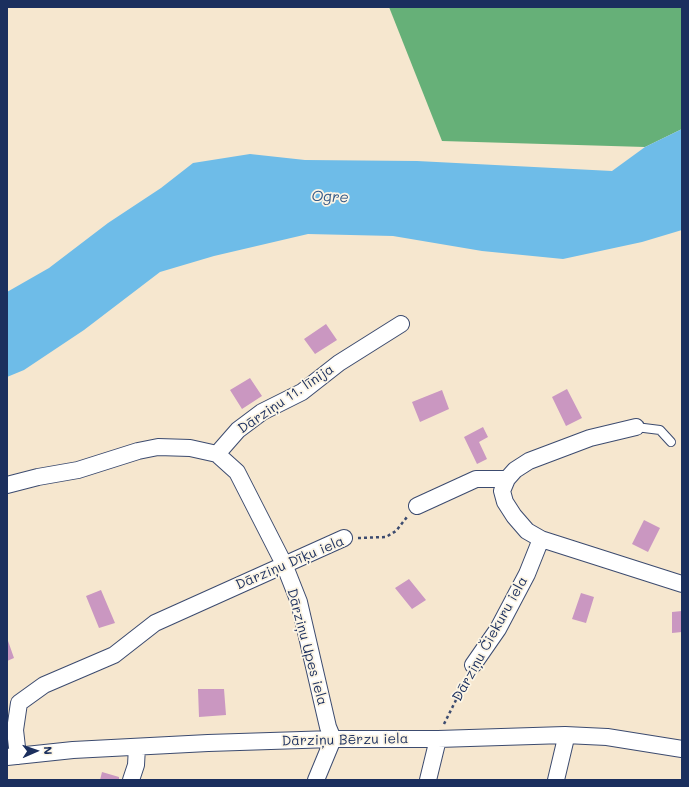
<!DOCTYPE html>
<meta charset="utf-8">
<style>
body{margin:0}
#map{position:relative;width:689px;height:787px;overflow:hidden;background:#f6e7cf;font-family:Mali,sans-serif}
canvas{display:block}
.frame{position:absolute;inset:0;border:8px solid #1b2f5e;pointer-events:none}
.north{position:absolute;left:16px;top:731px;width:40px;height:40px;-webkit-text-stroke:3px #fcf5e5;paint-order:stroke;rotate:88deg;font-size:11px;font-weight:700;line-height:16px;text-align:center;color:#1b2f5e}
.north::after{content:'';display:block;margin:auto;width:14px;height:18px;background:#1b2f5e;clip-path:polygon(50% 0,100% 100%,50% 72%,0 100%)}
</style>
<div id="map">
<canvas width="689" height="787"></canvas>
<div class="frame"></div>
<div class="north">N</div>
</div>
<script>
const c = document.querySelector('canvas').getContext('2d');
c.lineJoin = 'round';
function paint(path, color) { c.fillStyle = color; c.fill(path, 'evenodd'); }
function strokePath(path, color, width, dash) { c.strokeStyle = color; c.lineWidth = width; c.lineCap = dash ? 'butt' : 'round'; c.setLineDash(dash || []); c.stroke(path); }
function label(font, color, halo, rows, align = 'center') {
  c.font = font + ' Mali,sans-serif'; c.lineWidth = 3.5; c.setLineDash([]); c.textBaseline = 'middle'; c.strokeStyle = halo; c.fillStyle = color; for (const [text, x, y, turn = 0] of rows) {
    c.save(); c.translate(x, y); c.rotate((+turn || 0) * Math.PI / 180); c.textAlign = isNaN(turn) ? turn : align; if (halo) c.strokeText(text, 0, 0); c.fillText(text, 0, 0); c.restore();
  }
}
const forest = new Path2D(`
 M389 7H682V129L645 147 442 141Z`);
const water = new Path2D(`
 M682 129V230L642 242 563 259 482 251 393 236 308 234 214 256 160 272 84 330 24 370 7 377V292L49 268 108 223 161 188 193 163 250 154 305 160 417 161 612 171 645 147Z`);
const building = new Path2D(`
 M326 324 337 340 315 354 304 339Z
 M250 378 262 396 242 409 230 390Z
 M567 389 582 418 566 426 552 397Z
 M442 390 449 409 420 422 412 402Z
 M483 427 488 437 479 442 487 459 477 464 464 437Z
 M644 520 660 528 648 552 632 544Z
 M409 579 426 600 412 609 395 588Z
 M101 590 115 623 99 628 86 596Z
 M581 593 594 597 586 623 572 619Z
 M682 611V632L672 633V612Z
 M7 638 14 658 7 661Z
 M198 689H224L226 715 199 717Z
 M102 772 119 777V780H100Z`);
const path = new Path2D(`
 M358 538 386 537 396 531 407 517
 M444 724 467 678`);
const lane = new Path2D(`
 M636 427 660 430 671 442`);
const street = new Path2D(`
 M636 427 590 438 529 461 515 470 507 479 502 491 505 502 514 516 527 531 541 539 682 584
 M217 454 238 430 262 412 302 392 339 363 401 324
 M7 485 38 477 78 470 138 451 158 447 190 448 217 454 237 472 284 564 299 602 328 727 333 739 316 780
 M417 506 476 479H507
 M473 665 498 629 527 574 541 539
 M18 756 15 730 19 703 44 685 114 655 155 623 344 538
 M7 757 73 750 208 743 333 739H438L565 735 607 737 682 749
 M131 780 136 765 137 747
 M428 780 438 739
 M556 780 565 742V735`);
const streetNames = [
 ["Dārziņu 11. līnija",286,399,-34],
 ["Dārziņu Dīķu iela",290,563,-23],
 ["Dārziņu Čiekuru iela",490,639,-61],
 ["Dārziņu Upes iela",307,647,75],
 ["Dārziņu Bērzu iela",345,740,-1]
];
const waterNames = [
 ["Ogre",330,197,2]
];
paint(forest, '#66b078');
paint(water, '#6ebce8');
paint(building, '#ca97c1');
strokePath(lane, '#3c4b6f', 10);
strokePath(street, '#3c4b6f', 18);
strokePath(path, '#3c4b6f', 2.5, [3, 3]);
strokePath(lane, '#fff', 8);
strokePath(street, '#fff', 16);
label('14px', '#1b2f5e', '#fcf5e5', streetNames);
label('italic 15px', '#345987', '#fcf5e5', waterNames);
</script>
